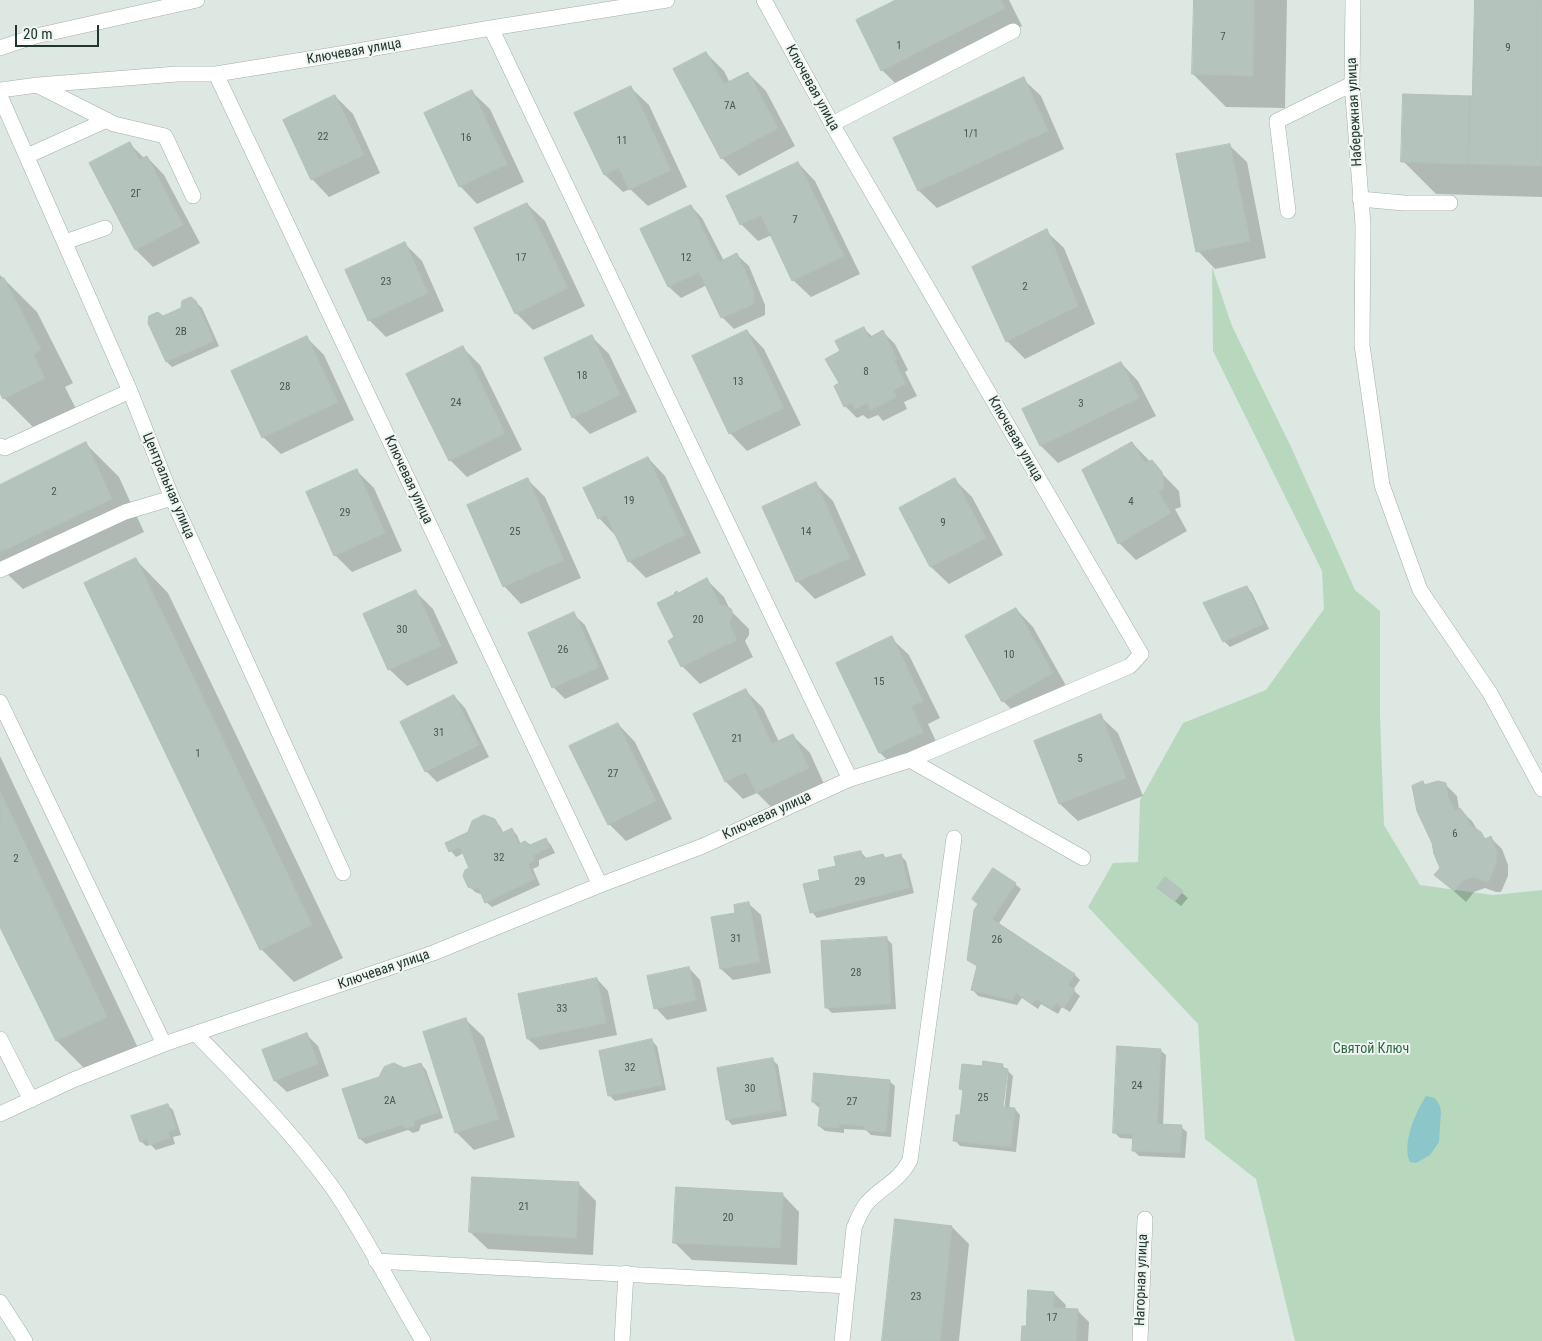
<!DOCTYPE html>
<meta charset="utf-8">
<style>
body{margin:0}
#map{position:relative;width:1542px;height:1341px;overflow:hidden;background:#dee8e3;font-family:"Roboto Condensed",sans-serif}
canvas{display:block}
.scale{position:absolute;left:15px;top:25px;width:84px;height:22px;box-sizing:border-box;border:2px solid #21362f;border-top:0;padding-left:6px;font-size:15px;line-height:18px;white-space:nowrap;color:#21362f;-webkit-text-stroke:4px #eef5f1;paint-order:stroke}
</style>
<div id="map">
<canvas width="1542" height="1341"></canvas>
<div class="scale">20 m</div>
</div>
<script>
const c = document.querySelector('canvas').getContext('2d');
c.lineJoin = 'round';
function paint(path, color) { c.fillStyle = color; c.fill(path, 'evenodd'); }
function strokePath(path, color, width, dash) { c.strokeStyle = color; c.lineWidth = width; c.lineCap = dash ? 'butt' : 'round'; c.setLineDash(dash || []); c.stroke(path); }
function label(font, color, halo, rows, align = 'center') {
  c.font = font + ' "Roboto Condensed",sans-serif'; c.lineWidth = 4; c.setLineDash([]); c.textBaseline = 'middle'; c.strokeStyle = halo; c.fillStyle = color; for (const [text, x, y, turn = 0] of rows) {
    c.save(); c.translate(x, y); c.rotate((+turn || 0) * Math.PI / 180); c.textAlign = isNaN(turn) ? turn : align; if (halo) c.strokeText(text, 0, 0); c.fillText(text, 0, 0); c.restore();
  }
}
const green = new Path2D(`
 M1212 267 1232 326 1292 449 1355 590 1380 611V716L1384 825 1420 885 1493 895 1542 890V1341H1295L1256 1179 1205 1139 1198 1024 1088 907 1113 863 1138 862 1140 800 1183 723 1266 690 1324 609 1322 571 1213 351Z`);
const water = new Path2D(`
 M1426 1096 1435 1098 1440 1106 1441 1112 1439 1142 1430 1155 1416 1163 1410 1162C1401 1145 1416 1111 1426 1096Z`);
const shadow = new Path2D(`
 M899 0H1009L1022 26 899 87 882 70Z
 M1195 0H1287L1285 108 1226 107 1193 74Z
 M1476 0H1542V197L1436 194 1403 161 1473 97Z
 M706 53 724 71 730 83 748 73 766 91 795 146 739 176 722 158Z
 M1023 79 1041 96 1064 149 937 208 919 191 895 138Z
 M631 88 649 105 687 187 648 206 630 189 623 192 605 175 576 114Z
 M472 92 490 109 524 182 477 204 460 186Z
 M335 96 353 114 380 173 329 197 312 179Z
 M129 143 145 159 147 157 164 175 200 243 153 267 136 250Z
 M1229 145 1247 162 1266 258 1215 269 1198 251Z
 M798 163 815 181 860 274 811 297 793 280 772 235 758 241 741 224Z
 M527 204 545 221 585 306 533 330 516 313Z
 M691 206 702 218 724 261 737 255 749 266 765 305V315L734 329 722 317 707 285 681 298 669 287 642 230Z
 M1046 231 1064 248 1095 324 1025 359 1007 341 973 268Z
 M405 244 422 261 444 311 386 337 369 320Z
 M0 275 37 312 73 383 65 387 77 411 37 431 4 398 0 391Z
 M196 302 202 308 219 346 172 367 167 362 149 323Z
 M864 329 873 337 883 332 895 344 908 370 905 372 917 396 904 402 907 409 883 421 878 415 868 419 863 415 857 418 845 406 841 384 842 352Z
 M747 331 764 349 801 425 747 451 730 433Z
 M591 336 609 354 637 412 590 434 573 417Z
 M307 338 324 355 354 420 281 454 263 437Z
 M462 347 480 365 522 450 467 477 450 460Z
 M1121 363 1138 381 1156 416 1058 463 1041 446Z
 M1132 443 1179 491 1181 507 1175 509 1187 531 1136 560 1119 543Z
 M86 444 119 477 144 532 23 589 7 574 0 577V487Z
 M648 458 665 476 701 553 646 578 629 561 616 536 599 518Z
 M357 471 374 488 402 551 352 572 335 555Z
 M528 480 545 497 581 578 521 604 504 586Z
 M955 480 972 497 1003 555 949 584 931 567 901 508Z
 M816 484 833 501 866 575 815 599 797 581Z
 M136 560 168 593 343 958 294 982 261 949Z
 M707 580 724 597 730 610 749 629V635L745 641 753 657 700 684 682 666 676 638 678 594Z
 M1247 587 1252 593 1269 629 1230 647 1224 641 1205 604Z
 M415 591 433 609 458 663 407 686 389 669Z
 M1016 609 1033 627 1069 691 1020 718 1003 701Z
 M573 614 585 625 609 679 565 699 554 688 529 634Z
 M891 638 909 655 940 718 928 724 940 750 898 770 880 753 837 664Z
 M746 691 763 708 779 742 793 736 810 753 825 786 774 810 757 793 743 799 726 782Z
 M454 696 465 708 489 757 437 782 426 771Z
 M1100 716 1118 733 1143 796 1078 821 1060 804 1036 741Z
 M618 724 635 742 672 819 626 841 609 824Z
 M0 756 139 1050 90 1074 57 1041 0 924Z
 M1423 782 1426 785 1445 784 1457 796 1459 809 1472 821 1479 833 1487 840 1491 838 1502 849 1508 865V876L1501 892H1496L1485 888 1474 892 1466 902 1436 875 1441 868Z
 M494 820 500 826 504 834 512 830 517 835 521 845 529 847 546 839 551 845 555 853 539 860V866L533 869 540 885 492 907 486 902 482 893 480 894 475 892 469 886 471 868 464 853 456 857 451 851Z
 M861 852 867 859 883 855 886 859 900 855 906 861 914 893 817 918 812 912 837 867Z
 M1166 879 1188 898 1181 906 1164 893Z
 M1015 884 1021 889 998 925 1075 975 1080 980 1073 990 1080 996 1070 1012 1062 1007 1058 1014 1041 1004 1038 1009 1022 998 1017 1005 978 996 973 990 978 967 968 959 975 911Z
 M749 904 761 915 771 973 733 980 721 969 737 914Z
 M887 939 892 944 896 1009 832 1013 826 1007Z
 M689 968 700 980 707 1011 667 1020 656 1008Z
 M597 979 608 991 617 1035 540 1050 528 1039 520 995Z
 M466 1020 484 1037 515 1137 474 1150 456 1132Z
 M306 1034 318 1046 329 1076 287 1092 275 1081Z
 M652 1041 657 1046 666 1090 615 1101 609 1095Z
 M1160 1050 1166 1055 1163 1126 1181 1127 1187 1132 1185 1158 1139 1156 1133 1150 1134 1139 1120 1138 1114 1132Z
 M773 1060 778 1065 787 1116 732 1125 727 1119Z
 M421 1064 426 1070 443 1118 421 1125 419 1131 413 1133 408 1130 366 1144 360 1139 344 1090Z
 M1002 1065 1013 1076 1009 1109H1015L1020 1115 1016 1152 960 1146 955 1140 961 1116 964 1092 961 1089 983 1067ZM1006 1071 1008 1073 1004 1113H1002Z
 M889 1081 895 1086 891 1137 871 1135 866 1130 844 1129V1133L825 1131 819 1126 821 1107H818L813 1102Z
 M167 1105 173 1110 181 1135 173 1137 175 1144 156 1150 151 1145 146 1146 141 1141Z
 M579 1184 596 1201 593 1255 488 1249 470 1232Z
 M782 1194 799 1212 797 1265 692 1260 674 1242Z
 M952 1227 969 1244 959 1341H883Z
 M1030 1291 1054 1293 1066 1305 1065 1310 1078 1311 1089 1322 1088 1341H1023L1027 1328Z`);
const building = new Path2D(`
 M896 0H1001L1005 8 881 71 856 20Z
 M1194 0H1254L1253 76 1192 74Z
 M1475 0H1542V166L1468 164 1470 96H1472Z
 M706 52 724 84 748 72 778 128 721 159 673 69Z
 M1024 77 1048 131 918 191 893 138Z
 M631 86 671 170 629 190 619 168 604 175 574 113Z
 M472 90 507 164 459 187 424 113Z
 M1403 94 1470 96 1468 164 1401 162Z
 M335 95 364 155 311 180 283 120Z
 M130 142 139 160 147 156 183 225 135 250 89 163Z
 M1230 144 1250 241 1196 252 1176 154Z
 M798 162 844 256 792 281 761 215 740 225 726 196Z
 M527 203 568 288 515 314 474 228Z
 M691 205 719 262 737 253 754 292V304L721 318 699 272 668 287 640 229Z
 M1047 229 1078 306 1006 342 972 267Z
 M405 242 428 293 368 321 345 270Z
 M4 278 41 350 33 354 45 378 3 399 0 393V280Z
 M191 297 196 301 214 341 166 362 148 323 149 316 158 312 163 316 181 308 182 301Z
 M864 327 869 338 883 330 897 359 894 360 906 384 893 390 896 397 871 410 867 403 855 409 852 403 844 407 834 386 839 383 825 359 840 351 835 341Z
 M747 330 784 408 729 434 692 356Z
 M592 335 620 395 572 418 544 358Z
 M307 336 338 402 262 438 231 371Z
 M463 346 505 433 449 461 406 374Z
 M1121 362 1139 398 1040 446 1022 409Z
 M86 442 112 499 0 552V485Z
 M1132 442 1145 463 1152 460 1162 472 1164 489 1158 491 1171 513 1118 544 1082 470Z
 M648 457 685 535 628 562 606 515 598 519 583 488Z
 M357 469 385 533 334 556 306 492Z
 M528 478 564 560 503 587 467 505Z
 M955 478 986 538 930 567 899 508Z
 M816 482 850 558 796 582 762 507Z
 M136 558 312 925 260 950 84 583Z
 M707 578 720 605 727 606 732 610V617L729 623 737 640 681 667 668 641 674 637 657 603 675 594 674 593 677 591 678 593Z
 M1247 586 1264 624 1223 642 1203 603Z
 M416 590 441 646 388 670 363 614Z
 M1016 608 1053 673 1002 702 965 636Z
 M574 612 599 667 552 688 528 633Z
 M892 636 923 701 911 706 923 732 879 753 836 663Z
 M746 689 772 744 793 734 809 768 756 793 746 772 725 782 693 714Z
 M454 695 479 745 425 772 400 722Z
 M1101 714 1126 778 1059 804 1034 741Z
 M618 723 656 801 608 825 569 746Z
 M1423 781 1424 785 1438 781 1446 783 1448 797 1455 811 1460 808 1467 817 1469 824 1481 832 1485 839 1491 836 1497 852 1496 864 1489 881H1484L1473 877 1462 881 1454 891 1434 875 1440 868 1434 854 1432 843 1417 811 1412 786Z
 M0 791 107 1017 56 1041 0 927Z
 M484 815 495 819 502 833 512 828 519 844 525 841 530 845 546 838 550 847 534 855V861L528 864 535 879 485 903 478 887 474 889 468 887 463 876 465 870 469 868 460 847 449 852 445 843 468 832 472 821Z
 M861 851 863 859 883 854 885 858 901 854 909 888 810 913 803 884 820 880 818 870 836 866 834 857Z
 M993 868 1016 883 992 919 1075 974 1068 985 1075 990 1064 1008 1056 1003 1052 1009 1036 999 1032 1004 1016 993 1012 1000 971 990 977 966 967 960 974 910 978 904 972 899Z
 M1165 877 1183 891 1175 901 1157 888Z
 M749 902 760 962 720 969 711 917 735 913 734 905Z
 M887 937 891 1004 825 1008 821 941Z
 M689 967 696 1000 654 1009 647 976Z
 M597 978 606 1023 527 1039 518 994Z
 M466 1018 499 1119 455 1133 423 1032Z
 M307 1033 318 1064 274 1081 262 1050Z
 M652 1039 662 1085 608 1096 599 1051Z
 M1117 1046 1161 1049 1157 1124 1182 1125 1180 1153 1132 1151 1133 1134 1113 1133Z
 M773 1058 782 1110 726 1120 717 1068Z
 M983 1061 1003 1064 1002 1068 1008 1069 1003 1107 1015 1108 1011 1147 953 1141 956 1115H960L963 1090 959 1089 962 1064 982 1066Z
 M394 1063 404 1068 421 1063 439 1112 415 1120 414 1126 406 1128 402 1125 359 1139 342 1089 379 1077 384 1067Z
 M814 1073 890 1080 886 1132 865 1130V1126L839 1124V1128L818 1126 820 1103 812 1102Z
 M168 1104 176 1129 168 1132 170 1138 149 1145 147 1139 140 1142 131 1116Z
 M472 1177 579 1182 576 1238 469 1232Z
 M676 1187 783 1193 780 1248 673 1243Z
 M895 1219 952 1226 940 1341H882Z
 M1028 1290 1054 1292 1053 1308 1078 1309 1076 1341H1021L1022 1326H1026Z`);
const minor = new Path2D(`
 M1353 0 1352 84 1363 225 1362 345 1382 485 1420 590 1490 693 1542 789
 M491 28 850 779
 M0 48 36 36 197 0
 M216 74 600 885
 M39 86 114 124 165 136 193 196
 M0 90 38 85 177 74H216L346 53 491 28 667 0
 M0 96 130 391 172 498 343 873
 M832 124 1013 31
 M27 156 107 120
 M1360 199 1404 203H1450
 M1288 211 1277 121 1352 84
 M65 242 105 228
 M0 446 5 448 130 391
 M0 570 125 512 172 498
 M0 702 164 1044
 M910 760 1083 858
 M196 1034C243 1082 292 1132 332 1187 366 1236 392 1290 423 1341
 M0 1039 31 1100
 M0 1114 73 1080 164 1044 433 953 600 885 703 846 850 779 910 760 1130 666 1141 654 832 124 764 0
 M376 1261 848 1286
 M0 1302 25 1341
 M622 1341 626 1273
 M842 1341 854 1228C858 1219 861 1210 867 1203 882 1186 899 1182 910 1160L954 838
 M1140 1341 1145 1219`);
const numberNames = [
 ["7",1223,37],
 ["1",899,46],
 ["9",1508,48],
 ["7А",730,106],
 ["1/1",971,134],
 ["22",323,137],
 ["16",466,138],
 ["11",622,141],
 ["2Г",136,194],
 ["7",795,220],
 ["17",521,258],
 ["12",686,258],
 ["23",386,282],
 ["2",1025,287],
 ["2В",181,332],
 ["8",866,372],
 ["18",582,376],
 ["13",738,382],
 ["28",285,387],
 ["24",456,403],
 ["3",1081,404],
 ["2",54,492],
 ["19",629,501],
 ["4",1131,502],
 ["29",345,513],
 ["9",943,523],
 ["25",515,532],
 ["14",806,532],
 ["20",698,620],
 ["30",402,630],
 ["26",563,650],
 ["10",1009,655],
 ["15",879,682],
 ["31",439,733],
 ["21",737,739],
 ["1",198,754],
 ["5",1080,759],
 ["27",613,774],
 ["6",1455,834],
 ["32",499,858],
 ["2",16,859],
 ["29",860,882],
 ["31",736,939],
 ["26",997,940],
 ["28",856,973],
 ["33",562,1009],
 ["32",630,1068],
 ["24",1137,1086],
 ["30",750,1089],
 ["25",983,1098],
 ["2А",390,1101],
 ["27",852,1102],
 ["21",524,1207],
 ["20",728,1218],
 ["23",916,1297],
 ["17",1052,1318]
];
const streetNames = [
 ["Ключевая улица",354,52,-10],
 ["Ключевая улица",812,88,61],
 ["Набережная улица",1355,112,-93],
 ["Ключевая улица",1015,439,60],
 ["Ключевая улица",408,480,65],
 ["Центральная улица",168,486,67],
 ["Ключевая улица",767,816,-25],
 ["Ключевая улица",384,970,-19],
 ["Нагорная улица",1142,1280,-88]
];
const parkNames = [
 ["Святой Ключ",1371,1049]
];
paint(green, '#b8d8be');
paint(water, '#8ac6ca');
paint(shadow, '#0003');
paint(building, '#b4c3bb');
strokePath(building, '#b1c1b9', 1);
strokePath(minor, '#a2afa9', 16);
strokePath(minor, '#fff', 15);
label('11px', '#465952', null, numberNames);
label('14px', '#21362f', '#eef5f1', streetNames);
label('14px', '#2f6940', '#eef5f1', parkNames);
</script>
